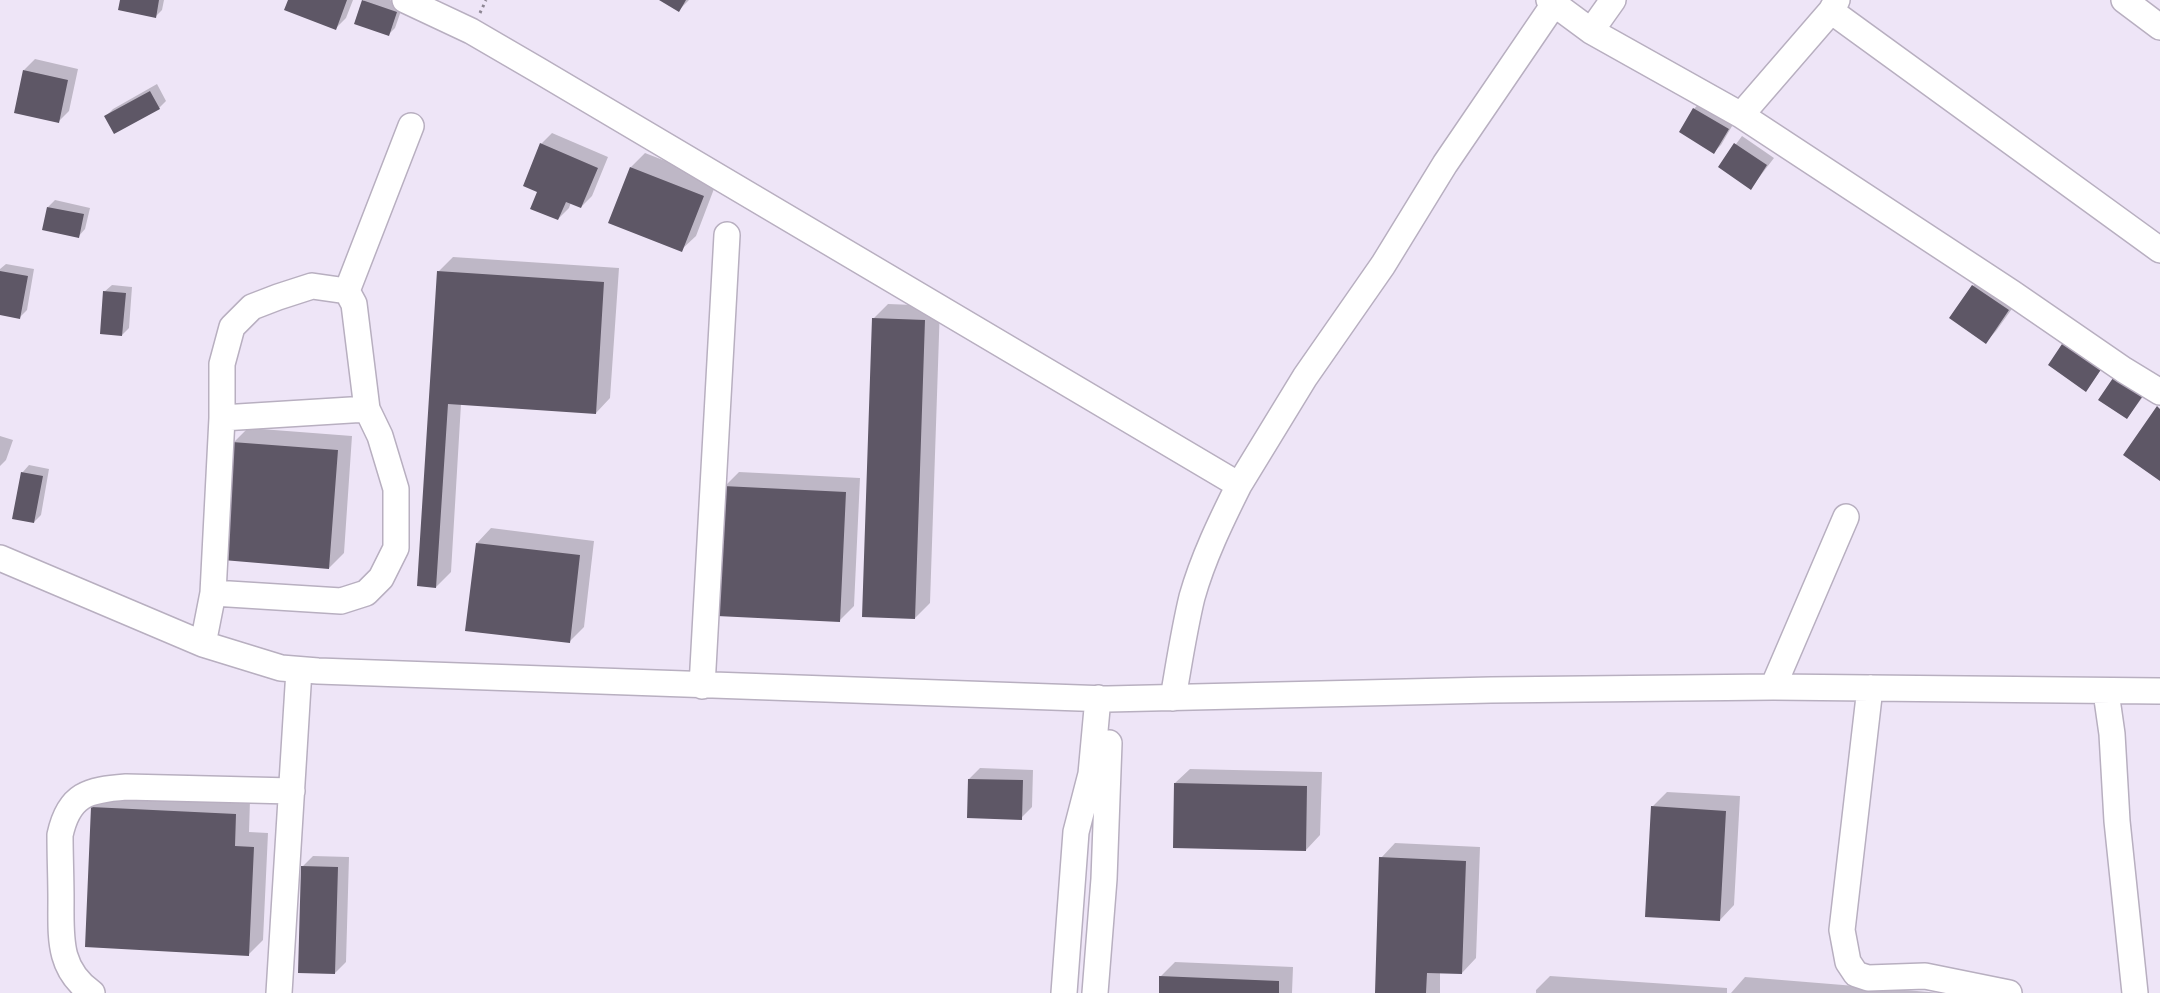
<!DOCTYPE html>
<style>
body{margin:0}
canvas{display:block;background:#eee5f7}
</style>
<canvas width="2160" height="993"></canvas>
<script>
const c = document.querySelector('canvas').getContext('2d');
c.lineJoin = 'round';
function paint(path, color) { c.fillStyle = color; c.fill(path, 'evenodd'); }
function strokePath(path, color, width, dash) { c.strokeStyle = color; c.lineWidth = width; c.lineCap = dash ? 'butt' : 'round'; c.setLineDash(dash || []); c.stroke(path); }
const shadow = new Path2D(`
 M122 0H164L162 10 155 17Z
 M289 0H353L346 18 335 29Z
 M364 0H390L403 5 395 28 388 35 355 23Z
 M661 0H689L679 10Z
 M35 59 78 69 69 111 58 122 24 70Z
 M157 84 166 101 159 108 106 116 113 109Z
 M1701 101 1735 121 1721 145 1714 152 1680 132 1694 109Z
 M552 133 608 157 592 196 581 207 571 202 569 208 558 219 539 191 541 144Z
 M1742 136 1774 158 1751 188 1719 167Z
 M645 153 717 181 696 236 681 250 631 167Z
 M55 200 90 208 85 229 78 237 48 207Z
 M453 257 619 268 610 398 596 413 461 404 451 572 436 587 438 272Z
 M6 264 34 269 27 310 20 317 0 314V269Z
 M1984 275 2019 299 1996 331 1986 342 1973 286Z
 M112 285 132 287 129 328 122 335 104 292Z
 M888 304 940 306 930 603 915 618 873 319Z
 M2108 360 2086 390 2050 365Z
 M2114 378 2148 390 2127 418 2100 399Z
 M248 428 352 436 344 553 329 568 233 443Z
 M0 436 13 440 6 460 0 466Z
 M29 465 49 469 41 515 34 522 22 473Z
 M739 472 860 478 854 606 839 621 724 487Z
 M491 528 594 541 584 627 569 642 477 543Z
 M980 768 1033 770 1032 807 1021 818 969 779Z
 M1190 769 1322 772 1320 835 1306 850 1175 783Z
 M1667 792 1740 796 1734 905 1720 920 1652 807Z
 M107 793 250 800 249 832 268 833 263 940 249 954 92 807Z
 M1395 843 1480 847 1476 958 1462 973 1440 972V993H1376L1381 858Z
 M313 856 349 857 346 962 335 973 302 867Z
 M1175 962 1293 967 1292 993H1160L1161 976Z
 M1550 976 1727 988V993H1536V990Z
 M1745 977 1941 993H1731Z`);
const building = new Path2D(`
 M120 0H159L156 18 118 10Z
 M288 0H347L336 30 284 10Z
 M362 0 397 12 389 36 354 24Z
 M659 0H686L679 12Z
 M23 70 68 80 59 123 14 113Z
 M150 91 160 109 114 134 104 116Z
 M1693 108 1729 129 1714 154 1679 132Z
 M540 143 598 168 581 208 566 202 558 220 530 209 537 192 523 186Z
 M1734 143 1767 165 1751 190 1718 167Z
 M630 167 704 196 682 252 608 223Z
 M47 207 84 214 79 238 42 230Z
 M0 271 28 276 20 319 0 315Z
 M437 271 604 282 596 414 448 404 436 588 417 586Z
 M1972 285 2009 310 1986 344 1949 318Z
 M103 291 126 293 122 336 100 334Z
 M872 318 925 320 915 619 862 617Z
 M2064 341 2102 368 2086 392 2048 365Z
 M2113 378 2142 397 2127 419 2098 400Z
 M2157 406 2160 409V481L2123 455Z
 M232 442 338 450 329 569 223 560Z
 M21 472 43 476 34 523 12 519Z
 M723 486 846 492 840 622 717 616Z
 M476 543 580 555 570 643 465 631Z
 M968 779 1023 780 1022 820 967 818Z
 M1174 783 1307 786 1306 851 1173 848Z
 M1651 806 1726 811 1720 921 1645 917Z
 M91 807 236 814 235 846 254 847 249 956 85 947Z
 M1379 857 1466 861 1462 974 1427 973 1426 993H1375Z
 M301 866 338 867 335 974 298 973Z
 M1159 976 1279 981V993H1159Z`);
const path = new Path2D(`
 M480 13 486 0`);
const minor = new Path2D(`
 M405 0 471 31 538 70 1239 485 1305 377 1383 265 1445 164 1554 4
 M1549 0 1591 31 1741 115 2012 293 2124 370 2160 392
 M2124 0 2160 27
 M1831 11 2160 250
 M1591 31 1613 0
 M1741 115 1831 11 1837 0
 M222 418 367 409
 M0 558 203 644 281 668 318 671 1108 699 1491 690 1773 687 2160 691
 M213 593 341 601 366 593 381 578 396 548V489L380 436 367 409 354 304 347 291
 M203 644 213 593 222 418V364L232 327 252 307 278 297 312 286 347 291 411 126
 M702 686 727 235
 M1773 687 1846 517
 M1870 688 1842 930 1848 962 1856 974 1868 978 1925 976 2009 993
 M2106 692 2112 734 2117 821 2135 993
 M1173 698C1179 664 1184 630 1192 597 1203 558 1221 521 1239 485
 M92 993C58 969 61 938 61 900 61 878 60 857 60 835 69 794 88 790 126 787L292 791
 M279 993 299 670
 M1064 993 1076 832 1091 774 1098 698
 M1095 993 1104 879 1109 743`);
paint(shadow, '#0003');
paint(building, '#5e5766');
strokePath(minor, '#b8afc0', 28);
strokePath(path, '#8d8693', 3, [2.5, 4]);
strokePath(minor, '#fff', 25);
</script>
